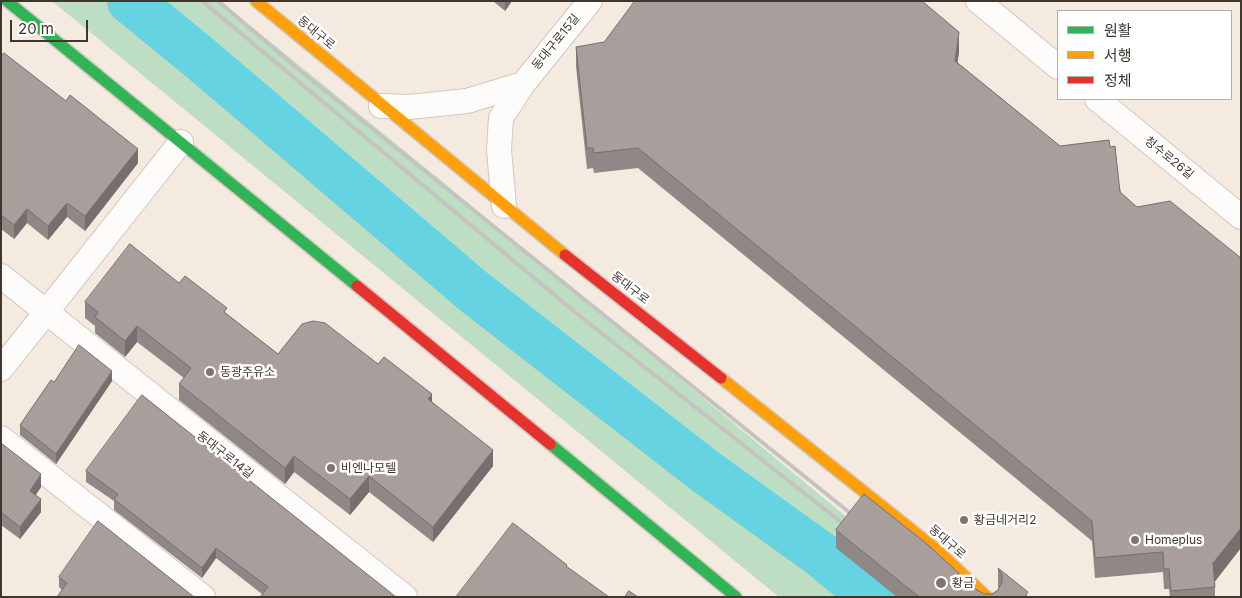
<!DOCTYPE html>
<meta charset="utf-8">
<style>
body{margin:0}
#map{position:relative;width:1242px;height:598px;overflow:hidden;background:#f5eae0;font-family:Inter,"Noto Sans KR",sans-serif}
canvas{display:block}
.frame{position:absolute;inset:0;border:2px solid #40362d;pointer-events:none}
.legend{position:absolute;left:1057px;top:10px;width:175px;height:90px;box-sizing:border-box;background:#fff;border:1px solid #b3afab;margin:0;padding:6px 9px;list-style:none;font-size:15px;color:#40362d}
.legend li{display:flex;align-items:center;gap:10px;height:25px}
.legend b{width:25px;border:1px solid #b3afab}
.scale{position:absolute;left:10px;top:20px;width:78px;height:22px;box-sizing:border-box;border:2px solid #40362d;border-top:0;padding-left:6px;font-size:15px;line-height:18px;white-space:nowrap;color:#40362d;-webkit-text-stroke:4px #fff;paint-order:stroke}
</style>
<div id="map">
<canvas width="1242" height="598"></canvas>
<div class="frame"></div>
<ul class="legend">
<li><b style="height:6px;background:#30b455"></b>원활</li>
<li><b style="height:6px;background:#ff9f0a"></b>서행</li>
<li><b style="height:6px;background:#e5322d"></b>정체</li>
</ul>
<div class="scale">20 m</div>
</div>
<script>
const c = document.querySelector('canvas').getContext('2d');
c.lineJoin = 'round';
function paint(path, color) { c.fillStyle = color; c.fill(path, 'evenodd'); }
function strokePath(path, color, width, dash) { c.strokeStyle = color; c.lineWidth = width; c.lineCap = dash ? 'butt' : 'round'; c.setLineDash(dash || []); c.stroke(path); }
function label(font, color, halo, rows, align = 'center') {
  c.font = font + ' Inter,"Noto Sans KR",sans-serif'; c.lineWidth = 5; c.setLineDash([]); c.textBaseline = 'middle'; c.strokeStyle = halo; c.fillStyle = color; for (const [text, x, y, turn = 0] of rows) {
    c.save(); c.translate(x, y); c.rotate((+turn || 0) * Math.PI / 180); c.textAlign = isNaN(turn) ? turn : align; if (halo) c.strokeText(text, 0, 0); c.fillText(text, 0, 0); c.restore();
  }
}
const green = new Path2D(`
 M52 1H220L438 178 943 597H779Z`);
const river = new Path2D(`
 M130 1 201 59 473 291 706 472 820 554 872 597`);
const street = new Path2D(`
 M978 1 1058 67
 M1097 99 1241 217
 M381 106 409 107 467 101 523 84
 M504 206 499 150 501 118 523 84 590 1
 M1 276 405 597
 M1 369 181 142
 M1 438 203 597`);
const fast = new Path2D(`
 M7 1 357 286
 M550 444 736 597`);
const slow = new Path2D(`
 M256 1 565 255
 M721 378 937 550 987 597`);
const jam = new Path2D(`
 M565 255 721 378
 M357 286 550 444`);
const rail = new Path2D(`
 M202 1 581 317 851 530
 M218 1 298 69 860 521`);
const wall = new Path2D(`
 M493 1H512L505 11Z
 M576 47 959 52 957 62 1060 146 1110 147 1215 582V597H1170L1169 589H1164L1163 572 1095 578 1092 541 638 168 594 173 593 168 587 169 576 67Z
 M1 57 138 163 85 231 67 217 48 240 27 223 14 239 1 229Z
 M179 283 227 314 278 354 378 364 432 402 493 466 433 542 369 492 350 515 294 472 285 484 179 400V384L184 378 137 342 125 357 95 333V326L85 318V302Z
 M112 381 56 464 20 435V425L54 382Z
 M1 443 41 487 35 495 41 512 20 539 1 525Z
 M86 471 396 597 262 594 216 558 202 578 114 510V501L86 482Z
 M836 530 984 594H992L998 590 999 588 998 587V568L1028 597H897L836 548Z
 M59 577 194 597 62 590 59 587Z`);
const shadedWall = new Path2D(`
 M505 1H512L505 11Z
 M959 32V52L955 81V61Z
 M138 149V163L85 231V216Z
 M67 203V217L48 240V226Z
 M27 209V223L14 239V225Z
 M137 326V342L125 357V341Z
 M112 371V381L56 464V454Z
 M432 394V410L428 399Z
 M493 450V466L433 542V527Z
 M294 456V472L285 484V468Z
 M41 474V487L30 504V491Z
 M369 476V492L350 515V499Z
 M41 499V512L20 539V527Z
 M1241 528V548L1213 584V563Z
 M216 548V558L202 578V568Z`);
const building = new Path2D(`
 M635 1H922L959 32 955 61 1060 146 1109 140 1110 147 1115 146 1120 192 1137 207 1170 201 1241 258V528L1213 563 1215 587 1171 591 1169 569H1164L1163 552 1095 558 1092 521 638 148 594 153 593 148H587L576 47 604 42Z
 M4 53 66 101 70 95 138 149 85 216 67 203 48 226 27 209 14 225 1 215V57Z
 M130 244 179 283 185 276 227 308 224 312 278 354 302 324 313 321 325 323 378 364 384 357 432 394 428 399 493 450 433 527 369 476 350 499 294 456 285 468 179 384 191 368 137 326 125 341 95 317 98 312 85 302Z
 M79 345 112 371 56 454 20 425 51 380 54 382Z
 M142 395 396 597H260L268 587 216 548 202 568 114 499 118 494 86 471Z
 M1 443 41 474 30 491 41 499 20 527 1 512Z
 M864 494 927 544 977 590 984 594H992L998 590 1002 582V575L998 568 1028 592 1025 597H919L836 530Z
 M98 521 194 597H57L67 583 59 577Z
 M513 523 567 565 566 566 609 597H456Z
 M629 591 638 597H625Z`);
const markers = [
 [210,372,5,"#7f756c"],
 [331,468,5,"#7f756c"],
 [964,520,5,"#7f756c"],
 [1135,540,5,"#7f756c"],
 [941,583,6,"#7f756c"]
];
const streetNames = [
 ["동대구로",316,33,40],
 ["동대구로15길",556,42,-51],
 ["청수로26길",1169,158,39],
 ["동대구로",630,288,38],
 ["동대구로14길",225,455,38],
 ["동대구로",947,542,41]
];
const poiNames = [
 ["동광주유소",220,372],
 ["비엔나모텔",341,468],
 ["황금네거리2",974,520],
 ["Homeplus",1145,540],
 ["황금",952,583]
];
paint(green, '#bddec2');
strokePath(river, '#66d3e2', 46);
strokePath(street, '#d1c7be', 26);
strokePath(fast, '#d1c7be', 14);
strokePath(slow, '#d1c7be', 14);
strokePath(jam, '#d1c7be', 14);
strokePath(street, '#fefcfa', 24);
strokePath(fast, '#30b455', 11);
strokePath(slow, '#ff9f0a', 11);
strokePath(jam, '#e5322d', 11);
strokePath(rail, '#c5c2c0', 4);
paint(wall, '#908886');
paint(shadedWall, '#766f6d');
paint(building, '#a89e9c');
strokePath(building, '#766f6d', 1);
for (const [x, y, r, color] of markers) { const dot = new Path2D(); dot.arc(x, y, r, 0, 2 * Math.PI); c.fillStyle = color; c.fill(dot); strokePath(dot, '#fff', 2); }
label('12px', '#40362d', '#fff', streetNames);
label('12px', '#40362d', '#fff', poiNames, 'left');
</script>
